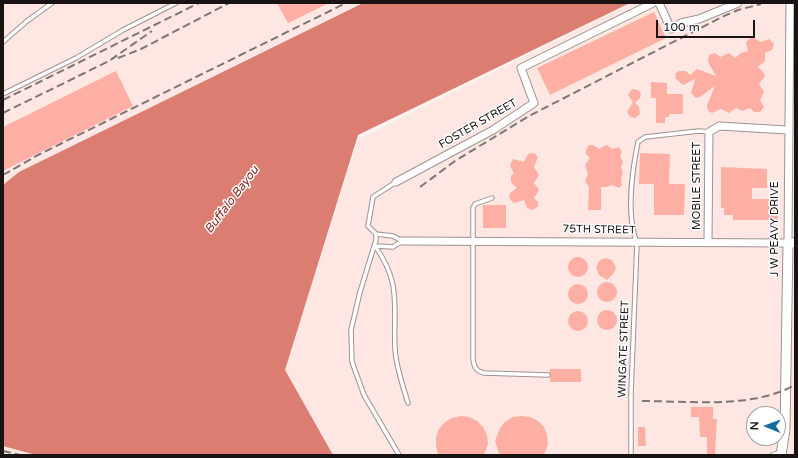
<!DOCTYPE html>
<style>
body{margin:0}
#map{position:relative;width:798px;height:458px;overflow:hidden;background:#fef3f1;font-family:"Varela Round",sans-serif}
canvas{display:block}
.frame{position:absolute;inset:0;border:4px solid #191413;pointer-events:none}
.north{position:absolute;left:746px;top:406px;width:40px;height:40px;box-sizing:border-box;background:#fff;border:1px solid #a3a1a1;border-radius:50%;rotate:271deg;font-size:11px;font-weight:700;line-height:16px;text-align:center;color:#191413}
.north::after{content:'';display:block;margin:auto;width:14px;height:18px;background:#136f9d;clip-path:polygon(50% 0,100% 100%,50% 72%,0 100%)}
.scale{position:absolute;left:656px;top:20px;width:99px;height:18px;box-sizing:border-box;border:2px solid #191413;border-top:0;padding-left:5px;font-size:12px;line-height:14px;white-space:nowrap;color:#191413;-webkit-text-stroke:3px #fff;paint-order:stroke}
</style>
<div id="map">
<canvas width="798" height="458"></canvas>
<div class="frame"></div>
<div class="north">N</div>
<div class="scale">100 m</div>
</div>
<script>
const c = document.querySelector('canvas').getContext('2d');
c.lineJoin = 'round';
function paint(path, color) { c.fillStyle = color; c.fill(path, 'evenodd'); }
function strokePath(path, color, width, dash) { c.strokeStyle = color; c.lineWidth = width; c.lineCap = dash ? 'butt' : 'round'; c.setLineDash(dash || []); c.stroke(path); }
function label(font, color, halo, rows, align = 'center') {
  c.font = font + ' "Varela Round",sans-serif'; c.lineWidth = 3; c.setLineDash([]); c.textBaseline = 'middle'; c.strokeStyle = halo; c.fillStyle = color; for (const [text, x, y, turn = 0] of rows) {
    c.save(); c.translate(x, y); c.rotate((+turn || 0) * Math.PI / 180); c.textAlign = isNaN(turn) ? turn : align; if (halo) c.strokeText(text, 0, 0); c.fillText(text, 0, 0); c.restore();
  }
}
const built = new Path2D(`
 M3 3H361L19 172 3 185Z
 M632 3H670L671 6 675 3H795V455H333L285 370 358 139ZM754 414H778V438H754Z
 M3 446 36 455H3Z`);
const water = new Path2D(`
 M363 3H630L358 135 285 370 333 455H36L3 446 4 184 19 172Z`);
const building = new Path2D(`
 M277 3H329L288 23Z
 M654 12 666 38 550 95 537 68Z
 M752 37 761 42 769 39 774 44 772 50 765 53V61L758 67 763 72 765 76 759 84 764 92 760 100 764 107 760 112H754L750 108 742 111 736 108 729 113 721 109 712 113 708 111 707 105 715 86 700 97 696 98 691 93 695 79 683 85 675 78 676 73 679 71H686L690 75 697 69 716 76 708 62 709 55 715 53 720 57 729 53 735 58 741 53 748 51 746 42Z
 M116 71 133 106 3 171V127Z
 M651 82 667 83V94H683V114H669V117H665V123H656V98H651Z
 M632 89 638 90 641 93 640 98 635 103 639 107 640 114 635 118 630 117 627 112 633 102 628 95Z
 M593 145 599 149 606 145 613 149 619 147 622 152 620 156 623 162 621 167 623 173 621 178 622 185 619 188 612 185 606 187H601V210H588L589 187 585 181 588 174 585 165 590 158 586 154V150L589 145Z
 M534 153 538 157 534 167 539 175 534 183 539 190 534 198 538 202V206L533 210 527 208 524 200 514 203 509 198 510 193 517 188 511 182V176L514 173 510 166 513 159 524 162 528 154Z
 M640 153 670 154 669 184H685L684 215H654V184H639Z
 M721 167 767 169V188H752V199H778V220H733V215H724V208H721Z
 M483 205H506V228H483Z
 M568 267a10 10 0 1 1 20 0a10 10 0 1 1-20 0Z
 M606 258 612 260 616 268 613 274 607 280 599 275 596 267 600 260Z
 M597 292a10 10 0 1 1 20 0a10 10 0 1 1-20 0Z
 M568 294a10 10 0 1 1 20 0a10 10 0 1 1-20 0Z
 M597 320a10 10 0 1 1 20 0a10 10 0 1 1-20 0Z
 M568 321a10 10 0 1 1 20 0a10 10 0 1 1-20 0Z
 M550 369H581V382H550Z
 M691 407H713V419H717L715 455H707V437H700L699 417H691Z
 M461 416 469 417 477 421 483 427 487 435 488 444 484 455H438L436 445V437L439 429 445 422 452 418Z
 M522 416 530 417 538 421 544 427 547 435 548 444 544 455H500L499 453 495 441 500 428 505 422 513 417Z
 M638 427H645L646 446H638Z`);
const service = new Path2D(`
 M3 42 27 21 52 3
 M3 94 76 58 123 30 176 3
 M396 182 373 197 368 226 376 234V240L360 292 351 330 352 362 364 395 399 455
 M492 198 475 204 473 208V359C474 367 476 371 484 373L548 375
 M375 246C402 284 393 306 395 349 396 367 403 386 408 403
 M375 246 393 247 402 241 393 236 376 234
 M631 455V393L637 243C626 216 632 171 638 142L645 137 699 131 709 132
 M772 455 780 452`);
const minor = new Path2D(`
 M659 3 671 29 681 23 699 19 738 3
 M396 182 493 130 534 103 521 68 653 3
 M402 241 788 243 790 3
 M708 243 709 132 719 126 787 130`);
const tertiary = new Path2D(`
 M781 455 785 429 788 243H795`);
const rail = new Path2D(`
 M118 58 141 49 229 3
 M3 100 199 3
 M3 113 109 61 152 31
 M3 175 38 155 346 3
 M420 187 455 161 529 116 722 17 738 10 761 4
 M642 401C691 401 751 409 795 385
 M3 451 20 455`);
const streetNames = [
 ["FOSTER STREET",478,124,-30],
 ["MOBILE STREET",697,186,-90],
 ["J W PEAVY DRIVE",775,229,-90],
 ["75TH STREET",599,230,1],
 ["WINGATE STREET",624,349,-88]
];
const waterNames = [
 ["Buffalo Bayou",232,200,-53]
];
paint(built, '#fee7e3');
paint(water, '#db7e71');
paint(building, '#fdafa3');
strokePath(service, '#9f9290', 5.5);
strokePath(minor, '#9f9290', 9);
strokePath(tertiary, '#9f9290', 11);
strokePath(service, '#fff', 3.5);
strokePath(minor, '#fff', 7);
strokePath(tertiary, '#fff', 9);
strokePath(rail, '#7d7674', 2, [8, 4]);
label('11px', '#191413', '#fff', streetNames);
label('italic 12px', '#8d1d17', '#fff', waterNames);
</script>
